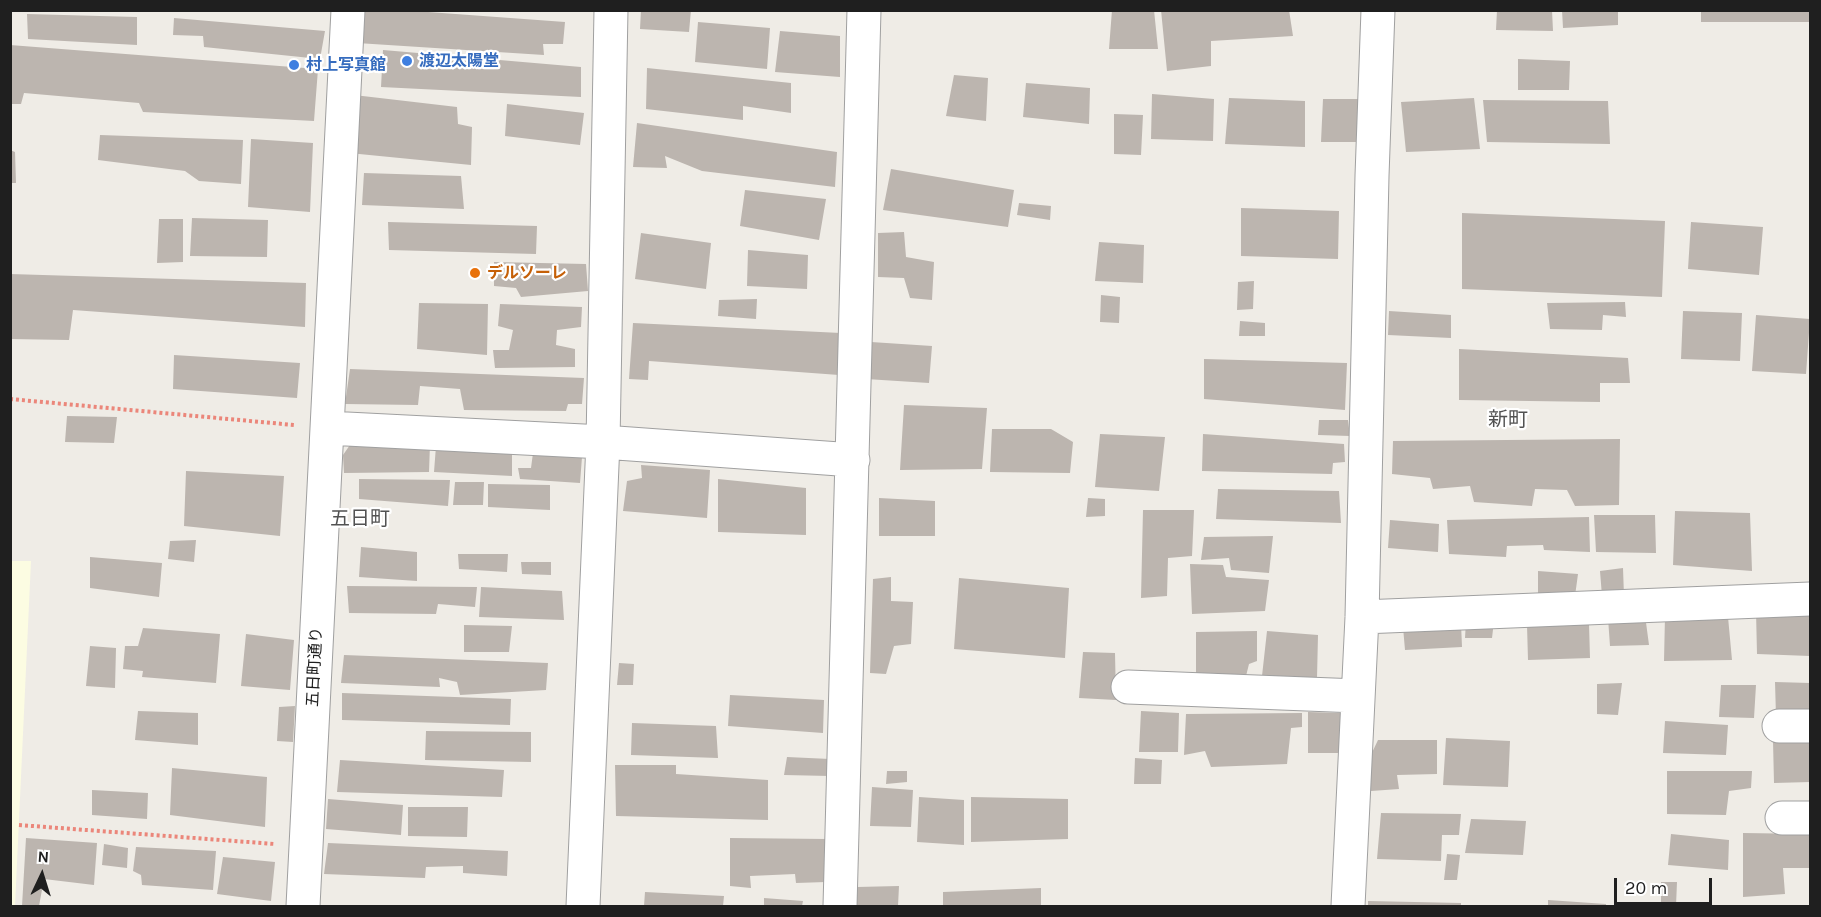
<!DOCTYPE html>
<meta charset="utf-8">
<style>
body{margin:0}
#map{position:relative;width:1821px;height:917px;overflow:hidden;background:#efece6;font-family:Karla,sans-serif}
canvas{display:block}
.frame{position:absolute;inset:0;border:12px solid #1f1f1f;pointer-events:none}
.north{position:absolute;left:12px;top:845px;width:60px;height:60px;-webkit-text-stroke:4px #fff;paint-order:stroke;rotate:4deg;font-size:16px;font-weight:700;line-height:24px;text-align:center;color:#1f1f1f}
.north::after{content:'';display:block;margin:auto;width:21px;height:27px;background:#1f1f1f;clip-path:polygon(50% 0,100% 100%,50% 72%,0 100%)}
.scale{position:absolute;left:1614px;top:878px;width:98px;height:27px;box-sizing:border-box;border:3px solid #1f1f1f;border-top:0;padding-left:8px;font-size:18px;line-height:21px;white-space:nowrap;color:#1f1f1f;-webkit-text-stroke:4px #fff;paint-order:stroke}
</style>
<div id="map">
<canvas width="1821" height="917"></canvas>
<div class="frame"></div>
<div class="north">N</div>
<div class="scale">20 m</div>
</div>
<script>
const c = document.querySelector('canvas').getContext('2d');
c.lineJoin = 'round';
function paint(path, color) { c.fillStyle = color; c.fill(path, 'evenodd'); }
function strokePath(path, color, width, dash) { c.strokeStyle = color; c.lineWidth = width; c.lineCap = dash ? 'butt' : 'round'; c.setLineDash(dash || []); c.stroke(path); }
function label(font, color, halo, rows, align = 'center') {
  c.font = font + ' Karla,"Noto Sans JP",sans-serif'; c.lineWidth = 4.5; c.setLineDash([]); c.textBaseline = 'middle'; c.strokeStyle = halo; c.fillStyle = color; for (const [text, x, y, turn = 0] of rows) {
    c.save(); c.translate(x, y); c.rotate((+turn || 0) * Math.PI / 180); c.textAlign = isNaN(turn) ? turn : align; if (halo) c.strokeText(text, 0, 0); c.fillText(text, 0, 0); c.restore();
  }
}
const education = new Path2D(`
 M11 561H31L15 906H10Z`);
const building = new Path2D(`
 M358 10H401L565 22 563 44H543L544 55 357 43Z
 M641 10H691L689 32 640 29Z
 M1112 10H1154L1158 49H1109Z
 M1161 10H1289L1293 36 1211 41V66L1167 71Z
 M1497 10H1552L1553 31 1496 30Z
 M1562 10H1618V25L1563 28Z
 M1701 10H1810V22H1701Z
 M27 14 137 17V45L28 39Z
 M174 18 325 31 320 59 204 47 203 36 173 35Z
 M698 22 770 28 767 69 695 62Z
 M780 31 840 36V77L775 72Z
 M10 45 318 69 314 121 143 112 139 103 24 93 21 104H10Z
 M383 50 581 67V97L381 87Z
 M1518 59 1570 61 1569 90H1518Z
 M647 68 791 83V113L743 106V120L646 109Z
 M954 75 988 78 986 121 946 116Z
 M1026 83 1090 88 1089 124 1023 117Z
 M1152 94 1214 99 1213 141 1151 139Z
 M354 95 457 107 458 124 472 127 471 165 349 153Z
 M1229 98 1305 101V147L1225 144Z
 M1474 98 1480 149 1406 152 1401 102Z
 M1323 99H1363L1360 142H1321Z
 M1483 100 1608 101 1610 144 1487 142Z
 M507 104 584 113 580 145 505 136Z
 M1114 114 1143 115 1141 155 1114 154Z
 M637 123 837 152 835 187 702 171 665 156 667 168 633 167Z
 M100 135 243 140 241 184 199 181 185 171 98 160Z
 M251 139 313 143 310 212 248 207Z
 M10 150 15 152 16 183H10Z
 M891 169 1014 190 1008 227 883 210Z
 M364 173 461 176 464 209 362 205Z
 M745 190 826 199 819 240 740 226Z
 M1019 203 1051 206 1050 220 1017 215Z
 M1241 208 1339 211 1338 259 1241 256Z
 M1462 213 1665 221 1662 297 1462 289Z
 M192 218 268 220 267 257 190 256Z
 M159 219H183V262L157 263Z
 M388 222 537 226 536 254 389 250Z
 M1691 222 1763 227 1759 275 1688 269Z
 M904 232 906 257 934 262 932 300 910 298 904 278 878 277V233Z
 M641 233 711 243 706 289 635 279Z
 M1099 242 1144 245 1143 283 1095 281Z
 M748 250 808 255 807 289 747 286Z
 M494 262 586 264 588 291 521 297 516 288 494 286Z
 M10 274 306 283 305 327 73 310 69 340 10 339Z
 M1254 281 1253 309 1237 310 1238 282Z
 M1101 295 1120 297 1119 323 1100 322Z
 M757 299 756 319 718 316 719 300Z
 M1625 302 1626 317 1603 315 1602 330 1550 329 1547 303Z
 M419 303 488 304 487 355 417 349Z
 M500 304 582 307 581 327 557 330 556 345 575 349V367L495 368 493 350H509L513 330 498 326Z
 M1389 311 1451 315V338L1388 335Z
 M1683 311 1742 313 1740 361 1681 359Z
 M1756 315 1810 319 1806 374 1752 371Z
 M1240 321 1265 323V336H1239Z
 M633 323 841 333 839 375 649 361 648 380 629 379Z
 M871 342 932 346 929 383 866 379Z
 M1459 349 1628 358 1630 383H1600V402L1459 400Z
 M174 355 300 363 297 398 173 389Z
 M1204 359 1347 363 1345 410 1204 399Z
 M350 369 584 378 582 404H568L566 411 464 410 460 389 420 386 418 405 345 404Z
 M904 405 987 408 982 469 900 470Z
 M67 416 117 417 114 443 65 442Z
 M1319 420H1348L1350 436 1318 435Z
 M992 429H1051L1073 442 1070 473 990 472Z
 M1100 434 1165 437 1159 491 1095 487Z
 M1203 434 1344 444 1345 462 1333 463 1332 474 1202 471Z
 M1620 439 1619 505 1575 506 1567 490 1535 489 1532 506 1474 502 1470 486 1433 489 1430 478 1392 474 1393 441Z
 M352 442 430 444 429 472 344 473 343 455Z
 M436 446 512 450V476L434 472Z
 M533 453 582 457 580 483 520 479 518 468H531Z
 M641 465 710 470 707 518 623 511 627 481 642 478Z
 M186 471 284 476 280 536 184 526Z
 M359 479 450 480 448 506 359 499Z
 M718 479 806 488V535L718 532Z
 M455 482H484L483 505H453Z
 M488 484 550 485V510L488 507Z
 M1218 489 1339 491 1341 523 1216 519Z
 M879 498 935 501V536H879Z
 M1088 498 1105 499V516L1086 517Z
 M1143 510H1194L1192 556 1168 558 1167 596 1141 598Z
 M1675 511 1750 513 1752 571 1673 565Z
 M1594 515H1655L1656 553 1596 552Z
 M1589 517 1590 552 1544 550 1543 545 1507 546 1506 557 1449 554 1447 520Z
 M1390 520 1439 524 1438 552 1388 548Z
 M1273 536 1269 573 1231 570 1229 558 1201 560 1204 537Z
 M196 540 194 562 168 559 170 541Z
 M361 547 417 552V581L359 577Z
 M458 554H508L507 572 459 569Z
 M90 557 162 563 159 597 90 588Z
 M521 562H551V575L522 574Z
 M1190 564 1223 565 1226 577 1269 580 1265 611 1192 614Z
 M1623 568 1624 596H1602L1600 571Z
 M1538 571 1578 574 1575 596 1538 598Z
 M891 577V601L913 602 911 644 894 646 886 674 870 673 873 579Z
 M959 578 1069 588 1065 658 954 649Z
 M347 586 477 587 475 607 438 604 436 614 349 613Z
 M481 587 562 591 564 620 479 617Z
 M1810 610V656L1757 654 1756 611Z
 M1645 615 1649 645 1610 646 1608 618Z
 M1665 616 1728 617 1732 660 1664 661Z
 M1466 621H1494L1492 638H1465Z
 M1461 623 1462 647 1405 650 1403 627Z
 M1589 624 1590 658 1528 660 1527 625Z
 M464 625 512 626 509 652H464Z
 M143 628 220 634 216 683 142 677 143 671 123 669 125 646H138Z
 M1257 631V661L1249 664 1246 676 1196 675V632Z
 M1267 631 1318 635 1317 678 1262 676Z
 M246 634 294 640 290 690 241 686Z
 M90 646 116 648 115 688 86 686Z
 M1083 652 1115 653 1116 700 1079 698Z
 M344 655 548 663 546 690 460 695 457 682 439 678 440 687 341 683Z
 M619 663 634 664 633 685H617Z
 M1775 682 1810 683V717L1776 716Z
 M1622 683 1618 715 1597 714V684Z
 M1721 685H1756L1754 718 1719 717Z
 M342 693 511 699 510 725 342 720Z
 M730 695 824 700 823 733 728 726Z
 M295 706 293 742 277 741 279 707Z
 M138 711 198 713V745L135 740Z
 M1141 711 1179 713 1178 752H1139Z
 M1308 712 1340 713 1341 753H1308Z
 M1302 713V727L1291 728 1287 764 1211 767 1205 751 1184 755 1186 714Z
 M1665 721 1728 725 1726 755 1663 753Z
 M632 723 716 726 718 758 631 755Z
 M426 731 531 732V762L425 760Z
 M1446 738 1510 741 1508 787 1443 785Z
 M1378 740H1437V774L1397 775 1399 789 1371 791 1369 759Z
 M1773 741 1810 743V782L1774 783Z
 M787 757 830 759V776L784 775Z
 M1135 758 1162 760 1161 784H1134Z
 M340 760 504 770 502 797 337 792Z
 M615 765H676V774L768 780V820L616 816Z
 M172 768 267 777 265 827 170 815Z
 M887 771H907V782L886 784Z
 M1667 771H1752L1751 788 1729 791 1726 815 1667 814Z
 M872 787 913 790 911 827 870 826Z
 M92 790 148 793 147 819 92 815Z
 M919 797 964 800V845L917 842Z
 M971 797 1068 799V839L971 842Z
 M328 799 403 805 401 835 326 829Z
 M408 807H468L467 837 408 836Z
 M1381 813 1461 814 1459 835H1442L1441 861 1377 859Z
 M1471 819 1526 821 1523 855 1465 853Z
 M1743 833 1810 834V868H1783L1785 894 1743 897Z
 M1671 834 1729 840 1728 870 1668 865Z
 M26 838 97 843 94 885 44 879 39 906H22Z
 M730 838 827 839 826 882 796 883 795 874 750 876 751 888 730 886Z
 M328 843 508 851 507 876 463 873V866L426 867 425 878 324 874Z
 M104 844 128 848 127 868 102 865Z
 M136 847 216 851 213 890 142 885 141 875 133 871Z
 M1447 854 1460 855 1457 880H1444Z
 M223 857 275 862 271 901 217 894Z
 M1661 882H1677L1676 906H1661Z
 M899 886 898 906H857V887Z
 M1041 888V906H943V892Z
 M645 892 724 896 723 906H644Z
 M764 898 803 901 802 906H764Z
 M1548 900 1606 904V906H1548Z
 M1368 901 1461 903V906H1368Z`);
const path = new Path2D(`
 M10 399 294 425
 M19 825 275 844`);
const minor = new Path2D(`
 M327 428 603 442 853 460
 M1362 617 1810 599
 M1128 687 1358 696
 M1779 726H1810
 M1782 818H1810
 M303 906 348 10
 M583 906 603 442 611 10
 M840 906 864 10
 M1348 906 1362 617 1372 176 1378 10`);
const markers = [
 [407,61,6,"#3f7fe0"],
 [294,65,6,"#3f7fe0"],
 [475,273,6,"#e8710a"]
];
const shopNames = [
 ["渡辺太陽堂",419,61],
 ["村上写真館",306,65]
];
const foodNames = [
 ["デルソーレ",487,273]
];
const streetNames = [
 ["五日町通り",315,667,-87]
];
const quarterNames = [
 ["新町",1508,420],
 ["五日町",360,519]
];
paint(education, '#fcfce2');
paint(building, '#bcb5af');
strokePath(minor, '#a0a0a0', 35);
strokePath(path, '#eb867a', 4, [3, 3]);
strokePath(minor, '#fff', 33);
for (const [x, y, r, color] of markers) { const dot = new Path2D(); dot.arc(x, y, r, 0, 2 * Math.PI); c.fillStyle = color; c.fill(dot); strokePath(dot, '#fff', 2); }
label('bold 16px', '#366cbe', '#fff', shopNames, 'left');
label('bold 16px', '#c56008', '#fff', foodNames, 'left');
label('16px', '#1f1f1f', '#fff', streetNames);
label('20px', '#525252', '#fff', quarterNames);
</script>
